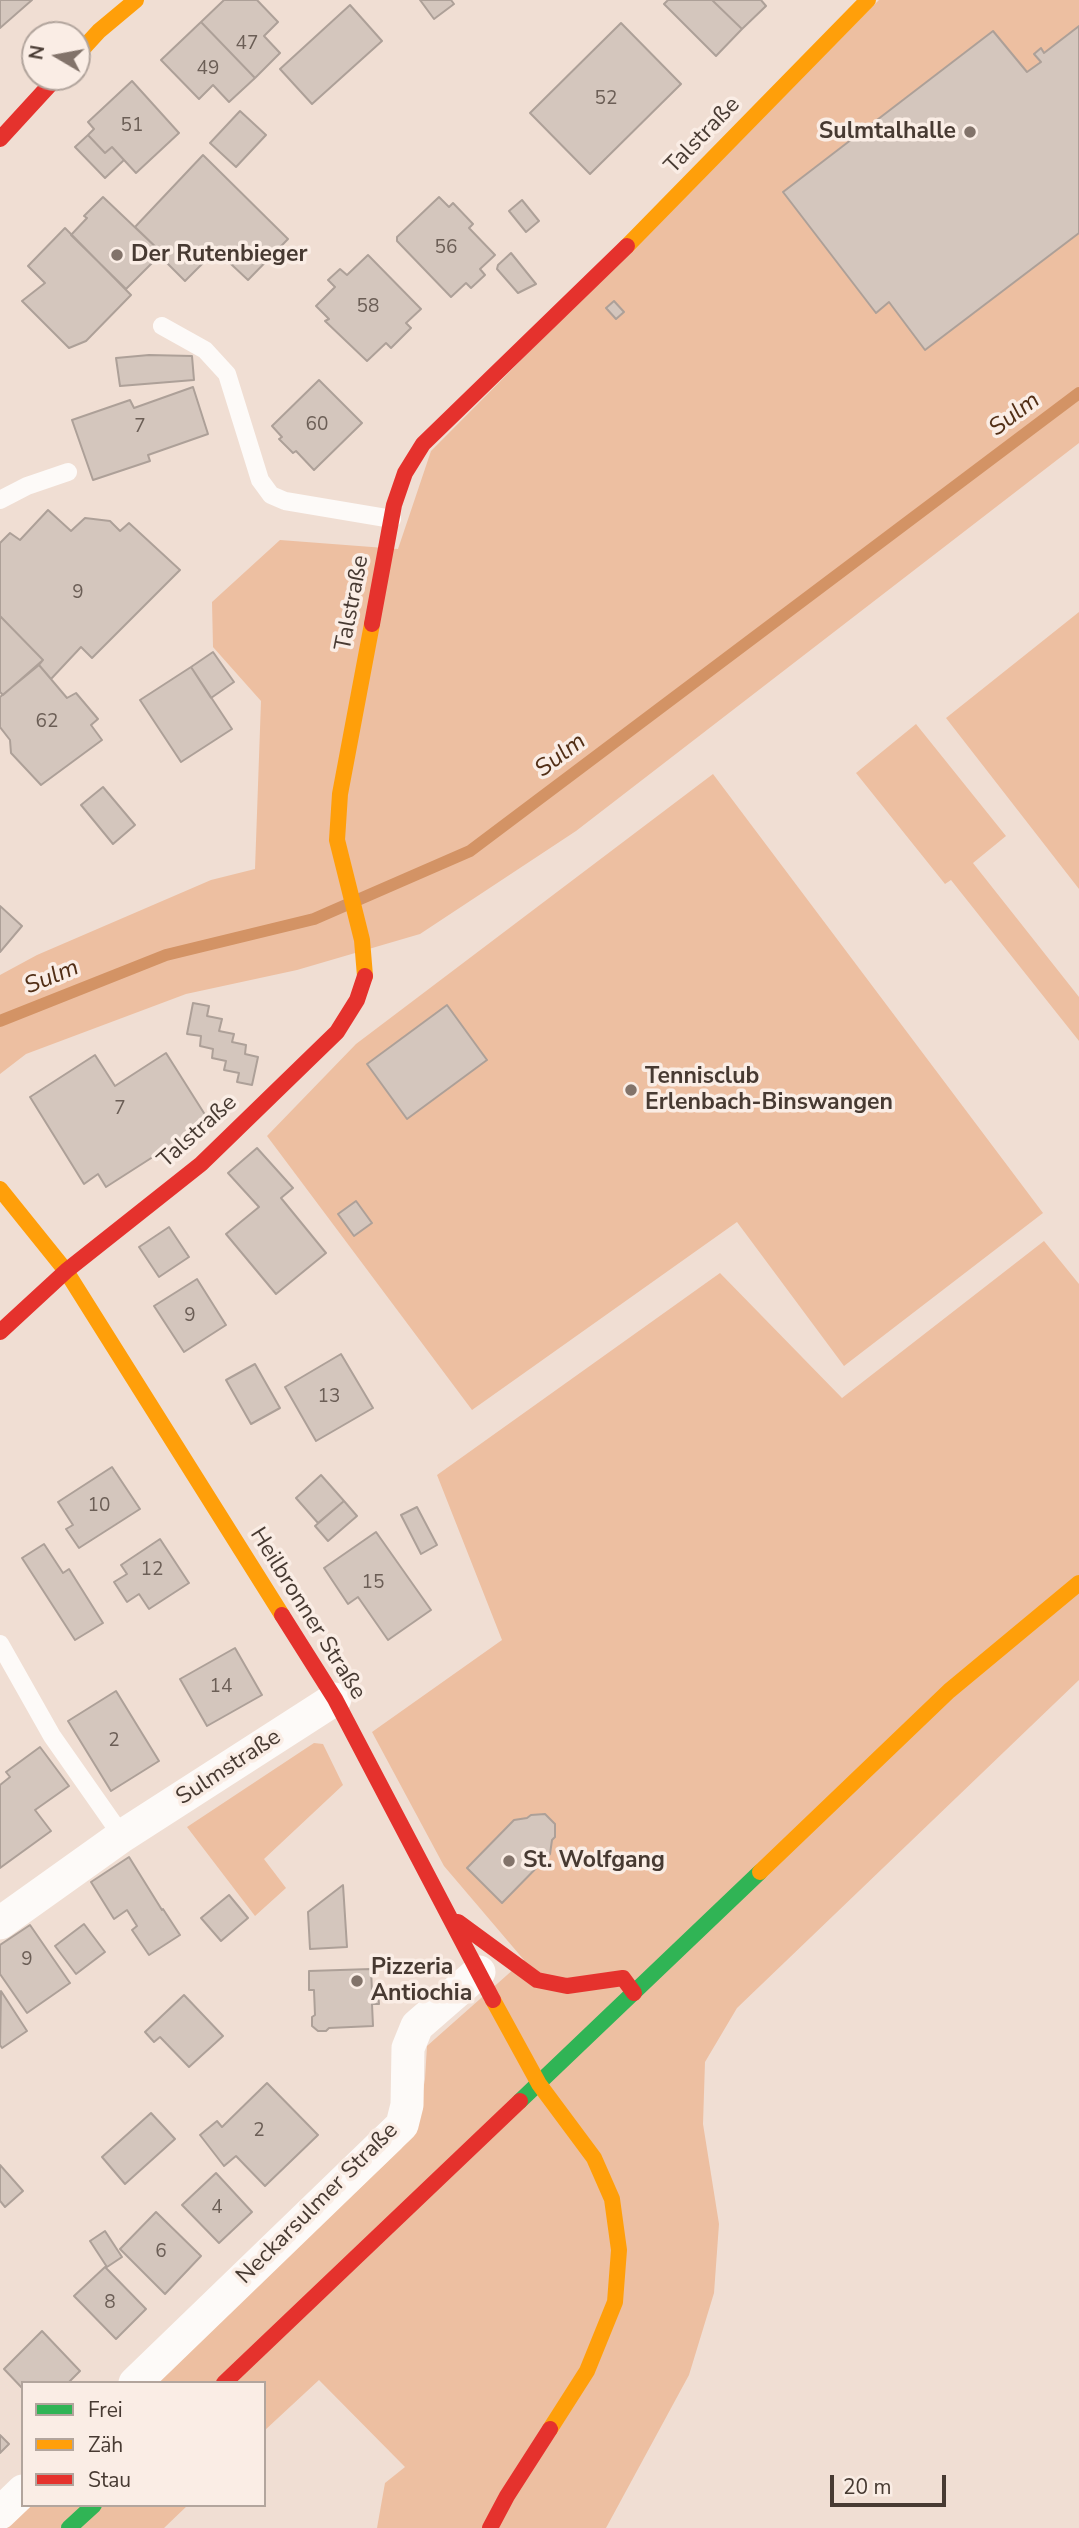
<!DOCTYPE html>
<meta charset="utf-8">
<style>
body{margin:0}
#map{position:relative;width:1079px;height:2528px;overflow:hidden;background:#f0ded3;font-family:"Nunito Sans",sans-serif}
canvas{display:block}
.legend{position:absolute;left:21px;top:2381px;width:245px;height:126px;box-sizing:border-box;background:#faede5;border:2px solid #b2a59d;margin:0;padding:9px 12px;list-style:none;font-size:21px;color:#473a32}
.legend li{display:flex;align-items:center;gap:14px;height:35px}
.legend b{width:35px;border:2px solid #b2a59d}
.north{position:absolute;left:21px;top:21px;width:70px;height:70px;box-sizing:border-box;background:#faede5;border:2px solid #b2a59d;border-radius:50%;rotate:280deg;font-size:19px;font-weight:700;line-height:28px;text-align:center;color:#473a32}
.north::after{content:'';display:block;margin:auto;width:24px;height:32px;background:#82736a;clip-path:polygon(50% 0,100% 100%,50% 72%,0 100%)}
.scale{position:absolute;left:830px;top:2475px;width:116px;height:32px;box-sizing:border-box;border:4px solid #473a32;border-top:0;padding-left:9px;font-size:21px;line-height:24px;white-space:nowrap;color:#473a32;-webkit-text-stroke:5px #faede5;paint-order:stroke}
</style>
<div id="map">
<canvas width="1079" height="2528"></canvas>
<ul class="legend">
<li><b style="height:9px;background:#30b455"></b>Frei</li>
<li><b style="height:9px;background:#ff9f0a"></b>Zäh</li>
<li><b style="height:9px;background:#e5322d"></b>Stau</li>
</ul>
<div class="north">N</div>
<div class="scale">20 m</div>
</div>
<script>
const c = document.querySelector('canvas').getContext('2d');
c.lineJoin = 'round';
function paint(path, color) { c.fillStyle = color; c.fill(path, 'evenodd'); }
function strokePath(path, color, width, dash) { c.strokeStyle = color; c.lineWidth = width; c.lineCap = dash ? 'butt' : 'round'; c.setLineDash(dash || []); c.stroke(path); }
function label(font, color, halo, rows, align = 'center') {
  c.font = font + ' "Nunito Sans",sans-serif'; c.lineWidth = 7; c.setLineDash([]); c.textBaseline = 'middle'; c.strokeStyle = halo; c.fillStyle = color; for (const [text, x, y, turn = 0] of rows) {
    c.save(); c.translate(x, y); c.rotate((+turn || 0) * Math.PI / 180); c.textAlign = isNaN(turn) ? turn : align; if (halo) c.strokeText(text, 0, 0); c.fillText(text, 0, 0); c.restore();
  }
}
const green = new Path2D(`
 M879 0H1079V443L576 831 420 934 297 970 186 994 26 1054 0 1074V975L37 955 211 880 255 869 261 701 213 647 212 602 280 540 398 549 431 451Z
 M1079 612V889L946 718Z
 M916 724 1006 836 973 863 1079 997V1041L951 880 945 884 856 773Z
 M713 774 1043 1213 844 1366 737 1222 472 1410 267 1136 356 1044Z
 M1044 1241 1079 1284V1680L737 2008 705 2062 703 2124 719 2224 714 2293 689 2375 606 2528H377L385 2483 405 2467 319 2380 264 2431V2383H155L401 2149 417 2126 425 2079 427 2046 524 1960 444 1866 372 1732 502 1640 437 1475 720 1273 842 1398Z
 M314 1743 323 1744 343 1785 264 1859 286 1888 255 1916 187 1827Z
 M25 2505H188L164 2528H1Z`);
const stream = new Path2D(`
 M0 1021 166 955 314 919 470 851 1079 393`);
const building = new Path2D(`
 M0 0H32L0 28Z
 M224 0H257L278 22 264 36 280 53 255 78 201 22Z
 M420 0H451L454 4 434 19Z
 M668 0H712L742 29 716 56 664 4Z
 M712 0H761L766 6 742 29Z
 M350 5 382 41 312 104 280 69Z
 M201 22 255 78 229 102 213 85 199 99 161 60Z
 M621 23 681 84 590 174 530 113Z
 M1079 26V233L925 350 889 302 876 313 783 192 993 31 1027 72 1041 62 1034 54 1041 48 1044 53Z
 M132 81 179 133 136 173 112 147 105 153 88 135 94 129 88 122Z
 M240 111 266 135 236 167 210 143Z
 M88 135 105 153 112 147 124 160 105 178 75 147Z
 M203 155 288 239 248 280 216 250 185 281 159 255 162 253 135 227Z
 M103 197 162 253 126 289 71 235 87 218 84 216Z
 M439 197 449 207 453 203 473 224 469 228 495 255 480 269 485 275 471 288 466 283 451 297 397 241V237Z
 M522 200 539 221 526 232 509 211Z
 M65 228 131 295 86 341 69 348 22 301 45 283 28 266Z
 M511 253 536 284 518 293 497 269 498 265Z
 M368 255 421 309 406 323 411 328 391 348 386 343 367 361 325 321 329 319 316 306 335 287 328 280 340 269 347 275Z
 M614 301 624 312 616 319 606 308Z
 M149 355 192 356 194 380 120 386 116 358Z
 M319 380 362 423 314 470 296 451 293 453 279 439 282 437 272 426Z
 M193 387 208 434 148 455 150 461 93 480 72 420 130 400 134 408Z
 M48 510 71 531 85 518 110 521 120 531 129 523 180 570 92 658 81 647 51 679 39 665 43 660 0 616V543L10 533 20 540Z
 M0 616 43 660 3 695 0 692Z
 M213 652 234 682 211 698 191 667Z
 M39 665 67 698 76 693 98 719 91 725 102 740 41 785 11 753 10 740 0 727V697Z
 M191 667 232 729 181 762 140 700Z
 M103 787 135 825 113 844 81 805Z
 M0 906 22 926 0 952Z
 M193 1003 209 1006 207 1016 222 1019 219 1031 234 1034 232 1042 246 1045 245 1054 258 1057 252 1085 237 1082 239 1073 224 1070 226 1061 212 1058 213 1049 200 1046 201 1036 187 1034Z
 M447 1005 487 1060 407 1119 367 1064Z
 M166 1053 209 1121 106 1187 98 1174 84 1184 30 1097 95 1055 115 1086Z
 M257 1148 293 1188 281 1198 326 1253 276 1294 226 1234 259 1207 228 1173Z
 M356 1201 372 1223 354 1236 338 1214Z
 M169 1227 189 1257 159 1277 139 1247Z
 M197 1279 226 1325 184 1352 154 1306Z
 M341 1354 373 1408 316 1441 285 1387Z
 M255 1364 280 1408 251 1424 226 1380Z
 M112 1467 140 1509 79 1548 66 1529 73 1525 58 1502Z
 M321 1475 344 1501 318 1523 296 1498Z
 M344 1501 357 1516 328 1541 315 1526Z
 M417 1507 437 1545 421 1554 401 1515Z
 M376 1532 431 1610 388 1640 358 1597 348 1604 324 1568Z
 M160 1539 189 1583 149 1609 139 1594 127 1602 114 1582 127 1574 121 1565Z
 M44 1544 63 1573 69 1569 103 1623 75 1640 22 1558Z
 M235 1648 262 1695 207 1726 180 1679Z
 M116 1691 159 1761 111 1791 68 1721Z
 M40 1747 69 1786 35 1810 51 1831 0 1868V1785L10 1777 6 1772Z
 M545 1814 555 1824V1837L552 1840 550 1854 502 1903 467 1868 514 1820 527 1818 531 1815Z
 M129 1857 162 1910 163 1909 180 1935 149 1955 132 1930 137 1926 127 1910 114 1919 91 1882Z
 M343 1885 347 1947 310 1949 308 1912Z
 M229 1895 248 1918 221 1941 201 1918Z
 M84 1924 105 1952 76 1974 55 1946Z
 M30 1925 70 1983 27 2013 0 1974V1945Z
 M371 1969 372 1991H378L379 2004H372L373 2026 329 2028 326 2031H318L312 2026V2017L315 2015 314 1990H309V1971Z
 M1 1991 27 2031 2 2048 0 2045Z
 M184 1995 223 2036 189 2067 160 2037 154 2042 145 2032Z
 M267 2083 318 2135 265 2186 236 2156 224 2166 200 2135 217 2121 222 2127Z
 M151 2113 175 2139 125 2184 102 2157Z
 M0 2165 23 2191 5 2207 0 2201Z
 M216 2173 252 2212 219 2243 182 2205Z
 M156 2212 201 2256 165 2294 120 2249Z
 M105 2231 122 2257 107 2267 90 2241Z
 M105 2267 146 2309 116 2339 74 2296Z
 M42 2331 80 2371 68 2383H23V2389L4 2369Z
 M0 2435 9 2444 0 2453Z`);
const lane = new Path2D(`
 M162 326 205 350 227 374 260 480 271 495 285 501 392 519
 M0 500 27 486 68 472
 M0 1644 52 1736 122 1836`);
const street = new Path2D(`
 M0 1923 122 1836 335 1699
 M135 2383 402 2125 407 2105 408 2048 417 2026 479 1972
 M0 2513 23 2491`);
const fast = new Path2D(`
 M520 2101 760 1872
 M69 2528 94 2505`);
const slow = new Path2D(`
 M77 55 99 31 136 0
 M627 246 868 0
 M365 976 362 940 337 840 340 794 372 624
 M0 1189 66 1271 282 1615
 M760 1872 949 1691 1079 1583
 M493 2000 539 2084 594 2158 612 2199 619 2250 615 2302 587 2371 550 2429`);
const jam = new Path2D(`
 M0 139 57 77
 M372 624 394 505 405 473 423 444 627 246
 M0 1332 66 1271 201 1164 337 1032 357 1000 365 976
 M282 1615 335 1699 493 2000
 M458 1922 537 1980 567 1986 623 1978 634 1993
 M224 2383 520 2101
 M490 2528 507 2496 550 2429`);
const markers = [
 [970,132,7,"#82736a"],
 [117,255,7,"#82736a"],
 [631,1090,7,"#82736a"],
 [509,1861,7,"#82736a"],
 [357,1981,7,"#82736a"]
];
const numberNames = [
 ["47",247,44],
 ["49",208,69],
 ["52",606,99],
 ["51",132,126],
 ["56",446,248],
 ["58",368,307],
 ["60",317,425],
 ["7",140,427],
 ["9",78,593],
 ["62",47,722],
 ["7",120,1109],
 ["9",190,1316],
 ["13",329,1397],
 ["10",99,1506],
 ["12",152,1570],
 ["15",373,1583],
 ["14",221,1687],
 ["2",114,1741],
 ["9",27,1960],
 ["2",259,2131],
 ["4",217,2208],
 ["6",161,2252],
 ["8",110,2303]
];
const poiNames = [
 ["Sulmtalhalle",956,132,"right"],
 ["Der Rutenbieger",131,255],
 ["Tennisclub",645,1077],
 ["Erlenbach-Binswangen",645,1103],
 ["St. Wolfgang",523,1861],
 ["Pizzeria",371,1968],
 ["Antiochia",371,1994]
];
const streetNames = [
 ["Talstraße",703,136,-46],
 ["Talstraße",353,603,-79],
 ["Talstraße",198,1132,-42],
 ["Heilbronner Straße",307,1614,58],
 ["Sulmstraße",229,1768,-33],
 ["Neckarsulmer Straße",318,2204,-45]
];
const waterNames = [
 ["Sulm",1015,415,-37],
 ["Sulm",561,756,-37],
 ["Sulm",52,978,-22]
];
paint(green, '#edbfa1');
strokePath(stream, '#d39365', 12);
paint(building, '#d4c6bd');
strokePath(building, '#ada098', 2);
strokePath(lane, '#fdfaf8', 18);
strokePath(street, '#fdfaf8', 33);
strokePath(fast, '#30b455', 16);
strokePath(slow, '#ff9f0a', 16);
strokePath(jam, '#e5322d', 16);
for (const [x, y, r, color] of markers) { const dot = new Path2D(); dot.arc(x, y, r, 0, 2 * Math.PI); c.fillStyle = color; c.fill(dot); strokePath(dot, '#faede5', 2.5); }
label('19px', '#6b5e56', null, numberNames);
label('bold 23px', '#473a32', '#faede5', poiNames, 'left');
label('23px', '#473a32', '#faede5', streetNames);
label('italic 24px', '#522f16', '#faede5', waterNames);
</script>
